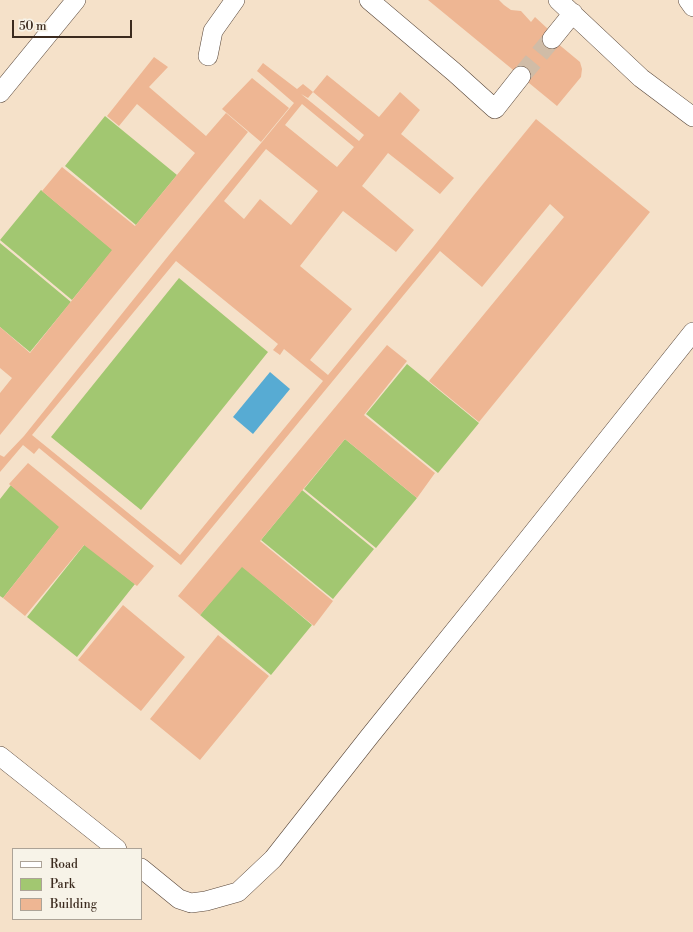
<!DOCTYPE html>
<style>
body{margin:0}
#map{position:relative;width:693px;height:932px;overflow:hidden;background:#f5e1c9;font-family:"Libre Bodoni",serif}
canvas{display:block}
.legend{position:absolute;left:12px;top:848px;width:130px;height:72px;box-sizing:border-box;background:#f7f3e8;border:1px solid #aca397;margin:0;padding:5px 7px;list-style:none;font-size:12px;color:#3b2a1e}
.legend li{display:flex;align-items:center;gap:8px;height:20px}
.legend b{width:20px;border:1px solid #aca397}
.scale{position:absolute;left:12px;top:20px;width:120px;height:18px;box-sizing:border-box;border:2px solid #3b2a1e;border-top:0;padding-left:5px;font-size:12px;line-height:14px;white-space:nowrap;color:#3b2a1e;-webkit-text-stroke:3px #f7f3e8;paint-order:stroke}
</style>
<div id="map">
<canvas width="693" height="932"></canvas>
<ul class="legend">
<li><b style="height:5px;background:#fff"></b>Road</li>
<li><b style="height:11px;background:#a2c771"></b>Park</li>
<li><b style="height:11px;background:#eeb693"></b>Building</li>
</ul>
<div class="scale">50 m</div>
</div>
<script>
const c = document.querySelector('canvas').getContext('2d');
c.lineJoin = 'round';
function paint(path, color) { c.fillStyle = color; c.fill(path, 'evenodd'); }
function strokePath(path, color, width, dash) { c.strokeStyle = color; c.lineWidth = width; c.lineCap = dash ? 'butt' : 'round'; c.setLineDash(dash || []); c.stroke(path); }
const green = new Path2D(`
 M105 116 177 175 136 225 65 166Z
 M41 190 113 250 72 300 0 240Z
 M0 243 71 302 30 352 0 327Z
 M179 278 268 352 141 510 51 437Z
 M407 364 479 423 438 473 366 414Z
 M345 439 417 498 376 548 304 489Z
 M11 485 61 525 3 598 0 596V499Z
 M302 490 374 549 333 599 261 540Z
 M85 544 135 584 77 657 27 617Z
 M241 565 312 625 271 675 200 615Z`);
const water = new Path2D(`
 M270 372 290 389 253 434 233 417Z`);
const building = new Path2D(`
 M428 0H499L504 5 511 10 521 11 531 22 535 17 548 29 545 33 580 62 582 69 581 77 557 106Z
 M154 57 168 67 149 87 206 136 226 113 248 132 0 435V393L12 378 0 368V327L30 353 112 250 42 191 62 167 135 226 195 153 137 104 119 126 107 116Z
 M263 63 297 89 303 84 313 92 308 98 301 94 359 141 364 135 313 92 327 75 379 117 400 92 420 110 401 134 454 178 440 194 388 153 362 186 414 230 396 252 343 211 300 266 352 309 310 360 328 375 434 246 474 195 536 119 650 212 479 422 429 381 564 217 550 204 482 287 440 251 181 565 39 448 34 454 23 445 0 472V455L4 457 24 436 169 255 294 103 257 71ZM302 104 354 147 337 167 285 125ZM266 149 318 191 291 225 260 199 244 219 224 201ZM176 261 278 344 273 350 280 355 284 349 323 381 180 555 32 435Z
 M252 78 289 108 261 142 222 109Z
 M387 345 407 361 364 415 435 473 417 498 345 439 260 541 333 601 314 626 242 567 200 615 178 596Z
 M28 463 154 566 137 586 84 545 25 616 3 598 59 527 9 484Z
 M123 605 185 657 141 711 78 660Z
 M218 635 269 676 200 760 150 719Z`);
const minorTunnel = new Path2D(`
 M521 76 552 39`);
const minor = new Path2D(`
 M369 0 454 72 495 109 521 76
 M558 0 641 78 693 117
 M688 0 693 7
 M552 39 573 13
 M208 56 213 31 235 0
 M0 93 76 0
 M0 756 117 849
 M141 868 179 899 191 903 206 901 238 892 273 859 369 737 497 578 693 332`);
paint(green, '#a2c771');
paint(water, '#57abd3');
paint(building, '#eeb693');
strokePath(minorTunnel, '#d0bca7', 19, [19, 10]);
strokePath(minor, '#574538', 20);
strokePath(minor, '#fff', 19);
</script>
